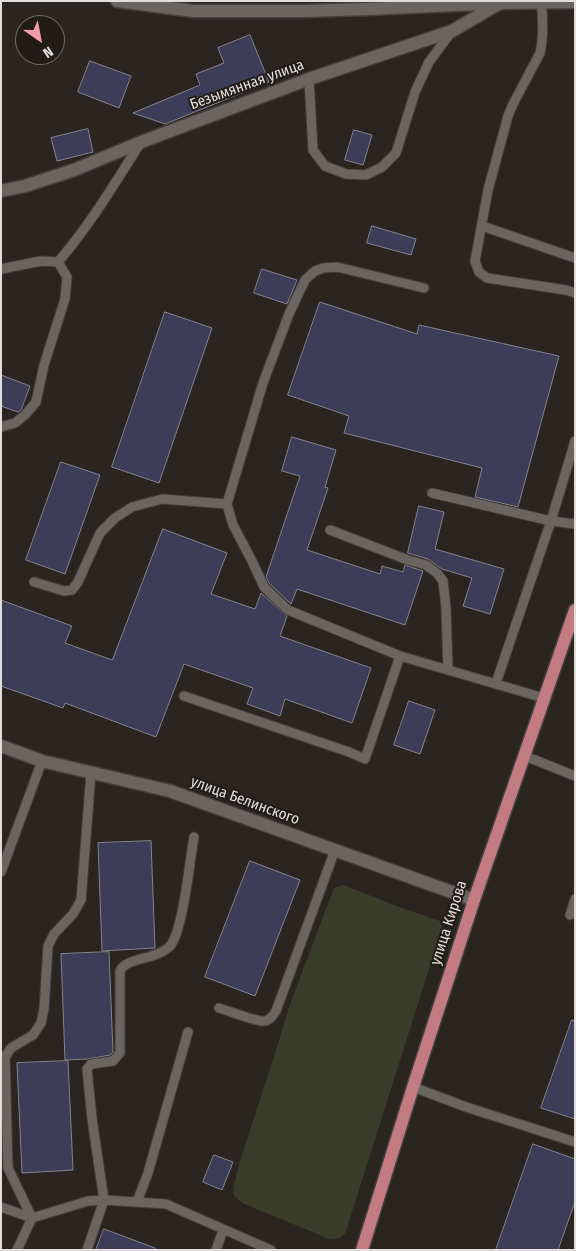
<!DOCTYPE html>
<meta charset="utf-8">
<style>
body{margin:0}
#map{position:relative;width:576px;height:1251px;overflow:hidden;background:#2b2522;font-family:"Fira Sans Condensed",sans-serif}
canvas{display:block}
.frame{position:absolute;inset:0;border:2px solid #e2dedc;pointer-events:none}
.north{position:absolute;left:15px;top:15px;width:50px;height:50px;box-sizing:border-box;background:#211c18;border:1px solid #6e6a66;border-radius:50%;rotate:147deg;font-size:14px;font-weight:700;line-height:20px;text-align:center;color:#e2dedc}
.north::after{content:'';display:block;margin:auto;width:18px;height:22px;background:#f49aa6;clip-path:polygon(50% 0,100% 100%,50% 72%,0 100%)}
</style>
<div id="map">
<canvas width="576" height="1251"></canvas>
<div class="frame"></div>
<div class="north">N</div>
</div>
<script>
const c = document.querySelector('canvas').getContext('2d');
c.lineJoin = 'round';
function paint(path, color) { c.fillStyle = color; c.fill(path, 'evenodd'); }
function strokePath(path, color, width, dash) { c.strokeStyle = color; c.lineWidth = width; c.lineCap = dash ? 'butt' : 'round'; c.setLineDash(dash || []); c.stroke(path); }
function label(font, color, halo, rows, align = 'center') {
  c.font = font + ' "Fira Sans Condensed",sans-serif'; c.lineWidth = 4; c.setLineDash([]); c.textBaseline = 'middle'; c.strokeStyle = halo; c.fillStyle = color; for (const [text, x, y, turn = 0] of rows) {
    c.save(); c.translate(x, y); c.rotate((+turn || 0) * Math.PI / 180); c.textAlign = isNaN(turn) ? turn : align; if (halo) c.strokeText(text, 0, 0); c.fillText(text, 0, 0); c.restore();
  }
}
const green = new Path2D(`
 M343 885 402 908 440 921 442 928 345 1234 339 1238 329 1239 242 1203 233 1194 234 1184 240 1161 278 1044 289 1007 334 888Z`);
const building = new Path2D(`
 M250 35 269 82 165 124 133 113 200 85 196 74 224 63 218 48Z
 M90 61 131 76 119 108 78 92Z
 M88 129 93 152 57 161 51 138Z
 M354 130 372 135 363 165 345 160Z
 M372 226 416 239 411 255 367 243Z
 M262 269 297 280 287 304 254 293Z
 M320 302 417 334 419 325 559 356 518 507 475 497 482 468 344 433 349 416 288 395Z
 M165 312 212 328 159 483 112 467Z
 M1 375 30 386 21 410 18 412 1 406Z
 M292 437 336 450 325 487 328 488 307 550 380 574 382 566 403 572 405 565 423 571 405 625 297 589 291 604 269 583 266 577 300 476 282 471Z
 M61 462 100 475 65 574 26 560Z
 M419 506 444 512 435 549 504 569 490 614 463 606 472 578 442 569 428 559 408 553Z
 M163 529 227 553 211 594 255 609 261 593 287 616 280 636 371 668 352 723 285 699 280 716 247 704 253 688 184 664 156 737 65 703 63 708 1 686V600L72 626 65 643 112 660Z
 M409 701 435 710 420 754 394 745Z
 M151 841 155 948 102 951 98 843Z
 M250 861 300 880 255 996 205 977Z
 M109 952 113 1052 110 1055 88 1059 65 1060 61 954Z
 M572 1020 575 1021V1119L541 1108Z
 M68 1061 73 1170 22 1173 17 1063Z
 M533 1144 575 1159V1202L571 1213 558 1250H496Z
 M214 1155 233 1162 222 1190 203 1182Z
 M104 1229 155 1248V1250H96Z`);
const lane = new Path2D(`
 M541 1C543 18 544 36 540 53L513 104 508 116 488 190 475 261 479 272 487 278 566 290 575 293
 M309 79 313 150 325 166 346 174 366 175 382 167 396 153 415 92 429 62 452 31
 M482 226 575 258
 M58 262C90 225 115 183 141 142
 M1 269 41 261 58 262 67 277 65 299 44 365 36 402 25 415 15 423 1 427
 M424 288 337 267 323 268 315 271 305 280 289 314 263 383 227 504 233 525 252 561 264 587 288 610 400 656 544 698
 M432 493 551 521 575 524
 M330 530 408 560 426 565 437 573 443 581 446 608 448 669
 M34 582 64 591 72 590 78 582 100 533 115 518 132 507 162 499 227 504
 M496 683 551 521 575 441
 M184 696 349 752 365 759 400 656
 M525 756 575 776
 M1 872 42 761
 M570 915 575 899
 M219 1008C230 1011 255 1022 265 1021 271 1020 273 1015 276 1011L335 850
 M413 1087 466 1107 575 1142
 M137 1202 148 1173 188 1032
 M1 1207 32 1218 88 1201 104 1200 166 1204 271 1250
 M17 1250 32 1218 8 1168 5 1057 11 1048 33 1035 41 1023 44 1009 48 946 54 934 73 914 81 900 91 773
 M87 1250 104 1200 92 1119 87 1069 91 1064 113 1061 120 1053V971C126 957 157 960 170 946 183 932 190 858 194 837
 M216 1250 223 1230`);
const street = new Path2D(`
 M117 1 193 11H305L367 9 500 3 575 2
 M1 191 25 186 74 170 141 142 309 79 452 31 500 3
 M1 746 42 761 170 791 474 900`);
const primary = new Path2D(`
 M362 1250 413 1087 474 900 575 610`);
const streetNames = [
 ["Безымянная улица",247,85,-20],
 ["улица Белинского",245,801,20],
 ["улица Кирова",449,923,-72]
];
paint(green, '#393c29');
paint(building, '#3d3d5a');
strokePath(building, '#84848b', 1);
strokePath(lane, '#45403d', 11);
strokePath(street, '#45403d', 15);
strokePath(primary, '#45403d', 15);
strokePath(lane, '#6b6561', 9);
strokePath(street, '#6b6561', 12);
strokePath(primary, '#c17b81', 12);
label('15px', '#e2dedc', '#211c18', streetNames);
</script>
